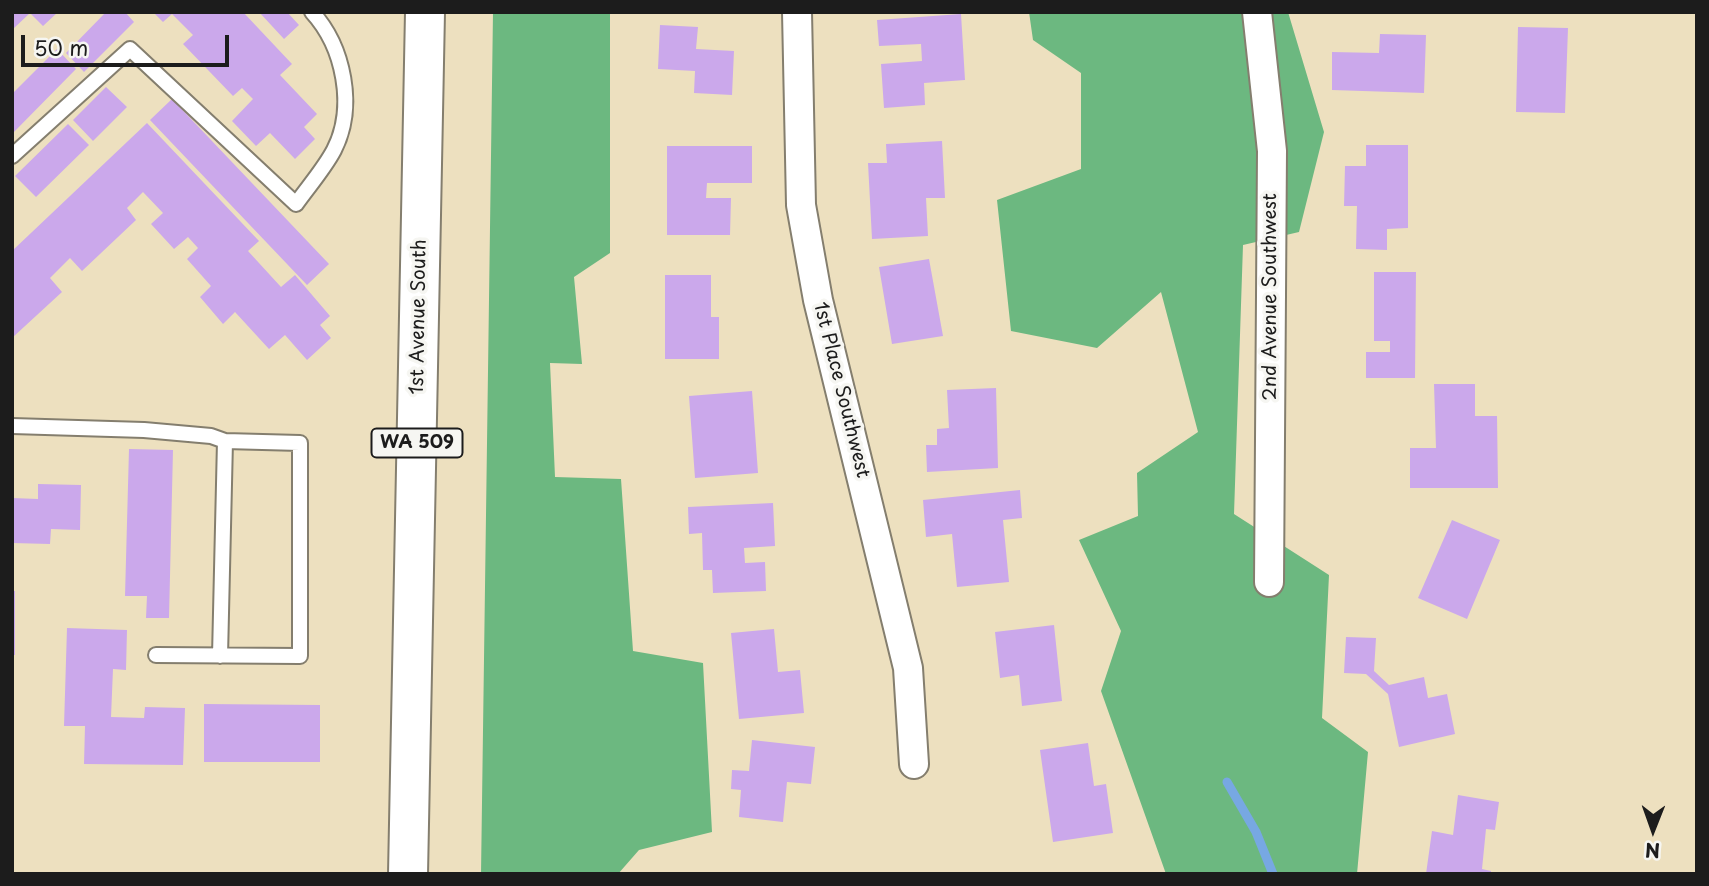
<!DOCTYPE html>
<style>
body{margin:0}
#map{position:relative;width:1709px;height:886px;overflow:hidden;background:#ede0bf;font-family:"Playpen Sans",sans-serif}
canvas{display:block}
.frame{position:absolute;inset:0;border:14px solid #1c1c1c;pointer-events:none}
.north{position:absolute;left:1618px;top:795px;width:70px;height:70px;-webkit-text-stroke:5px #f6f6f2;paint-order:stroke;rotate:181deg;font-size:19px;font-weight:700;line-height:28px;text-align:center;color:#1c1c1c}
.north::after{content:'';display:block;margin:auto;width:24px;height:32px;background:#1c1c1c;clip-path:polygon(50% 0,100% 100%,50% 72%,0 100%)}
.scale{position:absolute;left:21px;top:35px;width:208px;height:32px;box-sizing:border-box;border:4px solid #1c1c1c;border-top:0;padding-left:9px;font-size:21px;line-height:24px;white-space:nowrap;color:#1c1c1c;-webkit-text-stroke:5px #f6f6f2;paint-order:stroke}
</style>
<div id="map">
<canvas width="1709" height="886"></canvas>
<div class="frame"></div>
<div class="north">N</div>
<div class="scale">50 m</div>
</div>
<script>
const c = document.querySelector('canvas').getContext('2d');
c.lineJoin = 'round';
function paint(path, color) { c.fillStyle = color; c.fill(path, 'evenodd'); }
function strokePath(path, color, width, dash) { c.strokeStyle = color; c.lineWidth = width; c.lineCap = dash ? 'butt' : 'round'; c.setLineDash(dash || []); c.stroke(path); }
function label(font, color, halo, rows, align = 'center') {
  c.font = font + ' "Playpen Sans",sans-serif'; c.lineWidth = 7; c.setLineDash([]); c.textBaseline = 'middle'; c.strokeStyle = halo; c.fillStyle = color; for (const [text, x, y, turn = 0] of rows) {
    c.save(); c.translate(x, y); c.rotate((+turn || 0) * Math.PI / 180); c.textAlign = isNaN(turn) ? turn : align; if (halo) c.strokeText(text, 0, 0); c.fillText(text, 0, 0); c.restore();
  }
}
const forest = new Path2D(`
 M493 12H610V253L574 277 582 364 550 363 555 477 621 479 633 651 703 663 712 832 639 850 618 874H481Z
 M1029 12H1288L1324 132 1299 232 1243 245 1234 514 1329 575 1322 718 1368 752 1357 874H1166L1101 691 1121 631 1079 540 1138 516 1137 473 1198 432 1161 292 1097 348 1011 331 997 200 1081 169V73L1033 40Z`);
const stream = new Path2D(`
 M1227 782 1256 832 1273 874`);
const building = new Path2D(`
 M12 12H58L43 26 30 13 12 30Z
 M106 12H125L134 22 84 72 66 53Z
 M153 12H243L292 64 280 75 317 114 304 127 315 139 295 159 270 133 256 146 232 121 253 99 242 88 233 96 183 44 193 35 172 14 163 22Z
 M259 12H287L299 25 284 39Z
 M961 14 965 80 924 83 925 105 884 108 881 64 922 61 921 44 879 46 877 20Z
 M660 25 698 27 696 49 734 51 732 95 694 93 695 71 658 69Z
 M1518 27 1568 28 1565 113 1516 112Z
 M1380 34 1426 35 1424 93 1332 90V52L1379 53Z
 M57 49 76 69 12 134V94Z
 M106 87 127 107 93 141 73 120Z
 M172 99 329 264 307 285 150 120Z
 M147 123 259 241 248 251 281 287 295 275 330 316 320 325 331 338 307 360 285 335 269 349 235 312 223 324 200 297 211 286 187 259 198 248 188 237 174 249 151 224 163 213 143 192 127 208 136 220 82 271 70 258 50 278 62 292 12 338V251Z
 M68 124 89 145 36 197 15 176Z
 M942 141 945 198H926L928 236 872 239 868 163H887L886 144Z
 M1366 145H1408V228L1387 229V250L1356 249 1357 206H1344L1345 166H1366Z
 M667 146H752V183H707L706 198H731L730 235H667Z
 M929 259 943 336 892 344 879 267Z
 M1374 272H1416L1415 378H1366V352H1390V341H1374Z
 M665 275H711V317H719V359H665Z
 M1434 384H1475V416H1497L1498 488H1410V448H1436Z
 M996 388 998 468 927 472 926 445H937V429L949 428 947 390Z
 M752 391 758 473 695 478 689 396Z
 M129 449 173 450 169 618H146L147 596H125Z
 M38 484 81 485 80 530 51 529 50 544 12 543V498L38 499Z
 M1020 490 1022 518 1003 520 1009 582 957 587 952 534 926 537 923 500Z
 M773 503 775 546 744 548 745 563 765 562 766 591 713 593 712 570H703L702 533 689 534 688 507Z
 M1452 520 1500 540 1467 619 1418 598Z
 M12 591H15V655H12Z
 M1054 625 1062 701 1022 706 1019 675 1000 678 995 632Z
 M67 628 127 630 126 670 113 669 111 717 144 718 145 707 185 708 183 765 84 764 85 726H64Z
 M774 629 778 672 800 670 804 713 739 719 731 633Z
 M1346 637 1376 638 1374 671 1389 685 1424 677 1428 698 1447 694 1455 734 1399 747 1388 694 1366 674 1344 673Z
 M204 704 320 705V762H204Z
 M752 740 815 747 811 784 787 782 783 822 739 817 741 790 731 789 732 770 749 771Z
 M1088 743 1094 786 1106 784 1113 833 1053 842 1040 750Z
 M1458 795 1499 802 1495 830 1486 829 1482 869 1491 871V874H1426L1432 831 1453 835Z`);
const lane = new Path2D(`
 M12 156 130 49 296 204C308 187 324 169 334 150 356 107 344 47 312 12
 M12 426 144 430 211 436 225 441 300 443V656L156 655
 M220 656 225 441`);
const street = new Path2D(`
 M797 12 801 205 818 300 908 668 914 764
 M1257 12 1272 151 1269 582`);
const primary = new Path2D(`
 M408 874 425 12`);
const shields = [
 [417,443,91]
];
const shieldNames = [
 ["WA 509",417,443]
];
const streetNames = [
 ["2nd Avenue Southwest",1271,297,-90],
 ["1st Avenue South",419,317,-89],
 ["1st Place Southwest",841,390,76]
];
paint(forest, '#6cb880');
strokePath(stream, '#77a8e2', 9);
paint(building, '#cba8eb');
strokePath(lane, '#847e6e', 18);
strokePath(street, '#847e6e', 32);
strokePath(primary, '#847e6e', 42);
strokePath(lane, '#fff', 14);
strokePath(street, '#fff', 28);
strokePath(primary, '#fff', 38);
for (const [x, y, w] of shields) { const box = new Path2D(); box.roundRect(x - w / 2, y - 14.5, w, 29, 5); c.fillStyle = '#f6f6f2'; c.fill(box); strokePath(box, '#1c1c1c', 2); }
label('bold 18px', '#1c1c1c', null, shieldNames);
label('19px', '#1c1c1c', '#f6f6f2', streetNames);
</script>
